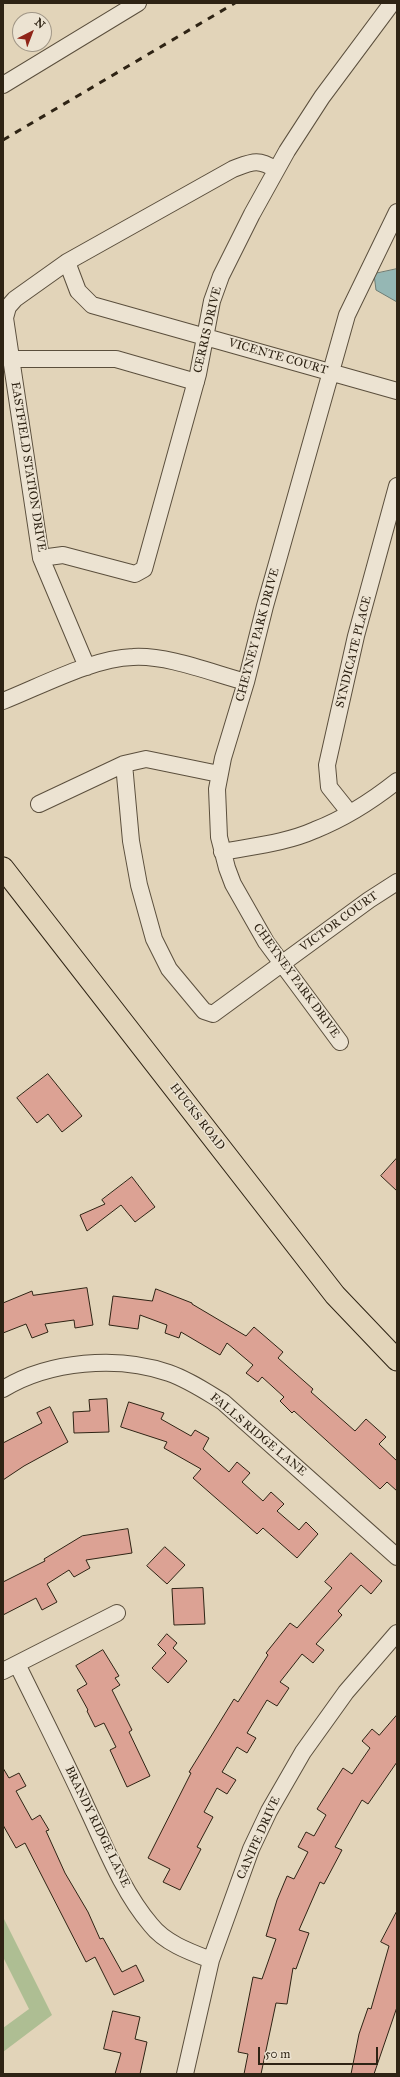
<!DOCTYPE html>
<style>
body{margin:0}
#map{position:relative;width:400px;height:2077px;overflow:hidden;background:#e2d4b9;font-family:"IM FELL Great Primer",serif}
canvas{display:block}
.frame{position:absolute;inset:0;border:4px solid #2e2314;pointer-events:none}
.north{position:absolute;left:12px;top:12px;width:40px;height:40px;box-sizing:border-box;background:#ece3d2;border:1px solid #a09686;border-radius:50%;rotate:42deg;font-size:11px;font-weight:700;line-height:16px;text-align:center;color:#2e2314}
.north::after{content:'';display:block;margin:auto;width:14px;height:18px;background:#8f2418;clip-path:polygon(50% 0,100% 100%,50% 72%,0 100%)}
.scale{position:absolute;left:258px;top:2047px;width:120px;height:18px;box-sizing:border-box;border:2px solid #2e2314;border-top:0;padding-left:5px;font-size:12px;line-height:14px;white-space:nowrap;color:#2e2314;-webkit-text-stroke:3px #ece3d2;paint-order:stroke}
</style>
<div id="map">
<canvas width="400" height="2077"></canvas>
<div class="frame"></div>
<div class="north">N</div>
<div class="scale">50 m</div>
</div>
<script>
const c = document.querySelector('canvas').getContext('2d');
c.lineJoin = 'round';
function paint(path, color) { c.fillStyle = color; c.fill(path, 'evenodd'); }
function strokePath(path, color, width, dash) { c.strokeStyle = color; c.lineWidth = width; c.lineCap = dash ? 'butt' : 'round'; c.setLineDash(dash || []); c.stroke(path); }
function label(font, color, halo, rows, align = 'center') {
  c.font = font + ' "IM FELL Great Primer",serif'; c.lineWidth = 3; c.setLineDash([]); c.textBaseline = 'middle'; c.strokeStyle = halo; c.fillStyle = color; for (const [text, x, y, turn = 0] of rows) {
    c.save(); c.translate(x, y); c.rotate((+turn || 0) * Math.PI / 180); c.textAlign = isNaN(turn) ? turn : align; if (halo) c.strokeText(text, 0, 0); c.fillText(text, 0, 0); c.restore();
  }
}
const green = new Path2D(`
 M3 1917 52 2015 3 2052V2028L29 2009 3 1957Z`);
const water = new Path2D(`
 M397 269V302L376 290 374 274Z`);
const building = new Path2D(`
 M48 1074 82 1116 62 1132 48 1114 37 1123 17 1098Z
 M397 1158V1191L381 1176Z
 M132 1177 155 1207 135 1222 121 1205 87 1231 80 1215 105 1204 102 1200Z
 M87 1288 93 1325 75 1328 74 1320 45 1324 48 1332 32 1338 26 1324 3 1333V1303L32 1291 33 1295Z
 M156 1289 192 1303V1304L246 1336 254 1327 283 1352 278 1358 313 1389 311 1392 355 1431 366 1419 386 1437 379 1444 397 1461V1491L387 1482 380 1489 294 1411 292 1413 280 1401 284 1397 262 1377 258 1382 246 1373 253 1365 227 1343 220 1355 181 1332 179 1338 165 1333 167 1325 140 1315 138 1329 109 1325 113 1296 152 1301Z
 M107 1399 109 1432 74 1433 73 1412 90 1411 89 1400Z
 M129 1402 164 1413 161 1419 191 1436 195 1430 209 1438 203 1449 229 1472 237 1462 250 1473 242 1482 263 1501 271 1492 284 1504 277 1511 299 1530 306 1522 318 1534 297 1558 263 1528 257 1534 193 1478 201 1469 164 1448 167 1442 121 1427Z
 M50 1407 68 1442 24 1466 3 1480V1443L42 1423 37 1413Z
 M128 1529 132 1553 86 1560 90 1568 74 1577 69 1570 47 1584 57 1602 42 1610 36 1598 3 1615V1582L45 1561 44 1559 82 1536Z
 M165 1547 185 1565 167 1584 147 1566Z
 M351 1553 382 1581 371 1594 361 1585 338 1611 342 1615 316 1644 324 1650 313 1663 302 1654 280 1682 289 1688 277 1706 267 1700 247 1733 256 1738 247 1753 237 1747 222 1772 236 1780 227 1794 217 1788 204 1812 213 1817 197 1847 201 1849 180 1890 163 1882 170 1869 148 1858 191 1773 189 1772 234 1699 238 1702 268 1655 266 1653 290 1623 297 1628 332 1588 325 1582Z
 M203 1588 205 1624 174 1625 172 1589Z
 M167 1634 177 1643 173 1648 187 1661 168 1683 152 1668 166 1653 158 1645Z
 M103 1650 119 1676 115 1678 120 1685 112 1690 132 1730 129 1732 150 1776 127 1787 110 1750 116 1747 104 1723 95 1727 87 1711 88 1710 77 1690 87 1684 76 1666Z
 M397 1715V1762L368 1804 362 1800 335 1847 342 1850 324 1884 320 1882 299 1930 309 1933 296 1969 293 1968 287 2004 276 2003 261 2074H244L248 2054 238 2052 253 1977 262 1979 276 1939 266 1936 277 1900 287 1876 294 1879 308 1852 298 1847 306 1832 314 1836 326 1815 317 1809 343 1768 352 1774 370 1748 362 1741 372 1729 379 1735Z
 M3 1768 9 1778 19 1773 26 1786 16 1791 32 1820 40 1815 49 1830 46 1831 65 1873 88 1912 100 1939 103 1938 122 1972 136 1965 144 1981 114 1995 95 1957 86 1962 25 1843 16 1848 3 1825Z
 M397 1911V2007L374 2074H351L359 2034 368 2008 371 2009 389 1946 381 1942Z
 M113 2011 140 2017 135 2039 147 2042 140 2074H115L121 2053 104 2049Z`);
const minor = new Path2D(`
 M3 85 138 3
 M67 262 78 291 92 305 397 391
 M12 359H116L196 382
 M41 558 63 555 135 574 144 569 198 374 212 301 221 276 252 214 287 151 322 97 392 3
 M87 667 41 558 5 318 8 307 15 299 67 262 233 169C252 162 258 158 276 170
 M3 701C41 686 93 658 133 657 168 655 212 673 246 682
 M124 764 131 841 139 885 154 939 169 969 204 1011 213 1014 369 900 397 882
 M39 804 124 764 146 759 219 774
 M349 812 329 787 327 765 356 636 397 486
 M222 852C253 846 286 843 315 830 343 819 373 800 397 781
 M340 1042 266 942 233 884 227 868 219 837 217 789 223 758 246 682 265 606 347 315 397 212
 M3 1389C49 1361 118 1355 169 1373 189 1380 205 1391 223 1402L397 1557
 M17 1664C40 1711 64 1758 86 1806 105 1846 122 1891 151 1925 165 1943 190 1952 211 1960
 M3 1671 117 1613
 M185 2074 211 1960 251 1849 269 1811 303 1752 346 1692 397 1633`);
const major = new Path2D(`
 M3 868 335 1295 397 1360`);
const rail = new Path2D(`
 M3 140 235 3`);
const streetNames = [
 ["CERRIS DRIVE",208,330,-77],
 ["VICENTE COURT",278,357,16],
 ["EASTFIELD STATION DRIVE",28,467,81],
 ["CHEYNEY PARK DRIVE",258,635,-75],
 ["SYNDICATE PLACE",354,652,-76],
 ["VICTOR COURT",339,922,-36],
 ["CHEYNEY PARK DRIVE",296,981,54],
 ["HUCKS ROAD",197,1117,52],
 ["FALLS RIDGE LANE",258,1435,40],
 ["BRANDY RIDGE LANE",97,1827,64],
 ["CANIPE DRIVE",259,1838,-66]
];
paint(green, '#aebe93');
paint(water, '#95b7b4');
strokePath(water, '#6c7c74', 1);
paint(building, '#dca294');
strokePath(building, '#2e2314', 1);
strokePath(minor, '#5b4f3d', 18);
strokePath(major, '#2e2314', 23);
strokePath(minor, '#ece3d2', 16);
strokePath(major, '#e2d4b9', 21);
strokePath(rail, '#2e2314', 3, [7, 7]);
label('12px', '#2e2314', '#ece3d2', streetNames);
</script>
